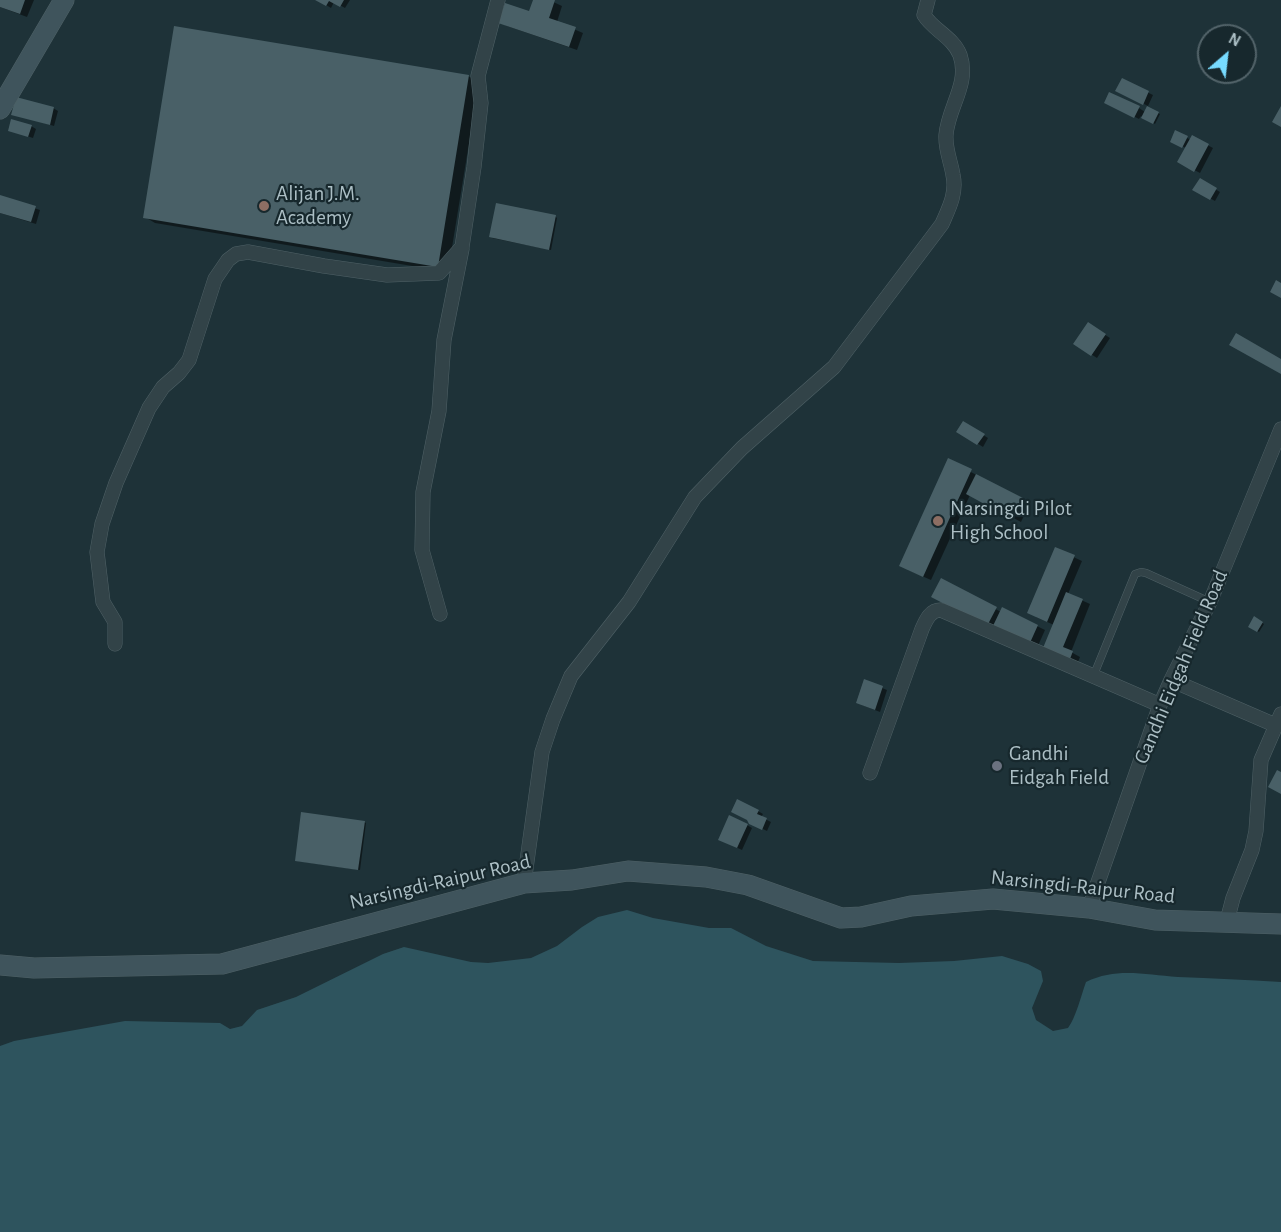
<!DOCTYPE html>
<style>
body{margin:0}
#map{position:relative;width:1281px;height:1232px;overflow:hidden;background:#1e3238;font-family:"Alegreya Sans",sans-serif}
canvas{display:block}
.north{position:absolute;left:1197px;top:24px;width:60px;height:60px;box-sizing:border-box;background:#17282d;border:2px solid #53646a;border-radius:50%;rotate:28deg;font-size:16px;font-weight:700;line-height:24px;text-align:center;color:#acbfc5}
.north::after{content:'';display:block;margin:auto;width:21px;height:27px;background:#77dbff;clip-path:polygon(50% 0,100% 100%,50% 72%,0 100%)}
</style>
<div id="map">
<canvas width="1281" height="1232"></canvas>
<div class="north">N</div>
</div>
<script>
const c = document.querySelector('canvas').getContext('2d');
c.lineJoin = 'round';
function paint(path, color) { c.fillStyle = color; c.fill(path, 'evenodd'); }
function strokePath(path, color, width, dash) { c.strokeStyle = color; c.lineWidth = width; c.lineCap = dash ? 'butt' : 'round'; c.setLineDash(dash || []); c.stroke(path); }
function label(font, color, halo, rows, align = 'center') {
  c.font = font + ' "Alegreya Sans",sans-serif'; c.lineWidth = 4.5; c.setLineDash([]); c.textBaseline = 'middle'; c.strokeStyle = halo; c.fillStyle = color; for (const [text, x, y, turn = 0] of rows) {
    c.save(); c.translate(x, y); c.rotate((+turn || 0) * Math.PI / 180); c.textAlign = isNaN(turn) ? turn : align; if (halo) c.strokeText(text, 0, 0); c.fillText(text, 0, 0); c.restore();
  }
}
const water = new Path2D(`
 M627 910 653 918 709 928H731L766 946 813 961 899 963 954 961 1002 956 1028 964 1041 971 1043 981 1032 1008 1036 1020 1053 1031 1068 1028C1076 1017 1081 996 1086 982 1117 967 1145 975 1178 977 1212 978 1247 980 1281 982V1232H0V1046L14 1041 125 1021 220 1023 230 1029 242 1026 257 1010 296 997 383 954 404 947 471 962 488 963 531 958 557 946 582 927 598 917Z`);
const shadow = new Path2D(`
 M0 0H34L27 17 0 7Z
 M318 0H350L345 8 334 2 331 8Z
 M534 0H549L562 6 557 22 583 33 577 50 507 26 500 22 530 12Z
 M468 76 479 82 448 272 155 223 145 217Z
 M1122 80 1153 95 1148 106 1117 90Z
 M1106 102 1139 108 1145 112 1147 108 1160 114 1155 124 1141 116 1139 119Z
 M53 108 58 111 54 126 13 114Z
 M31 126 36 129 33 138 14 132Z
 M1176 132 1191 140 1192 137 1213 148 1200 173 1179 162 1186 148 1172 141Z
 M1200 180 1220 192 1215 201 1195 190Z
 M0 197 40 210 36 224 0 213Z
 M556 217 557 218 551 250 492 238Z
 M1088 324 1110 338 1097 358 1075 344Z
 M964 423 988 438 983 447 958 431Z
 M948 460 1030 503 1021 522 970 495 931 580 908 570Z
 M1056 549 1082 561 1068 594 1090 604 1071 652 1080 657 1078 662 1052 652 1054 625 1036 617Z
 M942 580 1001 612 1002 609 1045 630 1037 648 995 629Z
 M1255 618 1264 624 1259 632 1250 626Z
 M865 681 887 690 880 712 862 705Z
 M758 811 763 814 761 817 771 822 767 831 751 823Z
 M364 822 366 823 360 870 298 861Z
 M747 825 752 828 742 850 725 842Z`);
const building = new Path2D(`
 M0 0H25L20 14 0 7Z
 M315 0H344L340 7 329 1 326 6Z
 M533 0H555L549 18 576 27 569 47 498 23 505 3 529 11Z
 M174 26 469 75 438 267 143 218Z
 M1122 78 1149 91 1143 105 1115 91Z
 M1109 92 1140 106 1134 118 1104 103Z
 M16 97 54 107 50 125 11 115Z
 M1147 106 1159 112 1153 124 1141 118Z
 M1281 106V127L1272 122Z
 M11 119 32 125 28 137 8 131Z
 M1175 130 1188 136 1182 148 1170 142Z
 M1192 135 1209 144 1194 172 1177 162Z
 M1200 178 1217 188 1210 200 1192 190Z
 M0 195 36 206 31 222 0 213Z
 M496 203 556 215 549 250 489 237Z
 M1276 280 1281 283V298L1270 292Z
 M1088 322 1106 334 1091 356 1073 344Z
 M1236 333 1281 359V374L1229 345Z
 M963 421 985 434 977 445 956 432Z
 M948 458 972 469 923 577 899 566Z
 M976 474 1023 498 1012 519 966 494Z
 M1055 547 1075 555 1047 622 1027 613Z
 M941 578 997 607 987 626 931 597Z
 M1066 592 1083 599 1063 647 1073 651 1070 659 1043 648Z
 M1002 607 1038 625 1029 645 992 628Z
 M1254 616 1263 622 1257 632 1248 627Z
 M864 679 883 686 875 710 856 703Z
 M1277 770 1281 772V794L1268 787Z
 M737 799 759 810 757 814 767 818 762 830 749 824 747 820 731 812Z
 M301 812 365 821 358 870 295 861Z
 M729 815 748 824 737 848 718 840Z`);
const lane = new Path2D(`
 M1093 677 1135 574 1141 572 1146 573 1210 602`);
const street = new Path2D(`
 M440 614 422 550 423 492 439 411 444 340 462 249
 M115 644V622L103 602 97 552 102 524 116 483 149 408 163 387 179 373 189 360 215 279 228 260 236 254 248 252 324 266 387 275 439 273 462 247 474 167 481 103 478 76 498 0
 M1171 680 1275 725
 M870 773 922 629C926 620 930 610 941 610L1160 705
 M524 883 542 752 553 719 571 676 629 602 695 497 742 448 834 367 942 224C949 208 957 193 953 175 951 162 945 149 946 135 948 107 970 84 960 55 953 37 933 30 924 15L928 0
 M1089 908 1160 705 1171 680 1210 602 1281 429
 M1227 921 1233 898 1252 850 1256 831 1261 760 1281 714`);
const secondary = new Path2D(`
 M0 109 64 0
 M0 965 34 968 222 964 524 883 572 880 628 871 706 877 748 885 841 918 861 917 911 906 993 899 1089 908 1155 920 1281 924`);
const markers = [
 [264,206,6,"#8d6e63"],
 [938,521,6,"#8d6e63"],
 [997,766,6,"#6b7280"]
];
const poiNames = [
 ["Alijan J.M.",276,194],
 ["Academy",276,218],
 ["Narsingdi Pilot",950,509],
 ["High School",950,533],
 ["Gandhi",1009,754],
 ["Eidgah Field",1009,778]
];
const streetNames = [
 ["Gandhi Eidgah Field Road",1181,667,-67],
 ["Narsingdi-Raipur Road",440,882,-13],
 ["Narsingdi-Raipur Road",1083,887,6]
];
paint(water, '#2e545e');
paint(shadow, '#0007');
paint(building, '#496067');
strokePath(lane, '#4f6166', 8);
strokePath(street, '#4f6166', 15);
strokePath(secondary, '#4f6166', 21);
strokePath(lane, '#324348', 7);
strokePath(street, '#324348', 14);
strokePath(secondary, '#3f545c', 20);
for (const [x, y, r, color] of markers) { const dot = new Path2D(); dot.arc(x, y, r, 0, 2 * Math.PI); c.fillStyle = color; c.fill(dot); strokePath(dot, '#17282d', 2); }
label('21px', '#acbfc5', '#17282d', poiNames, 'left');
label('21px', '#acbfc5', '#17282d', streetNames);
</script>
